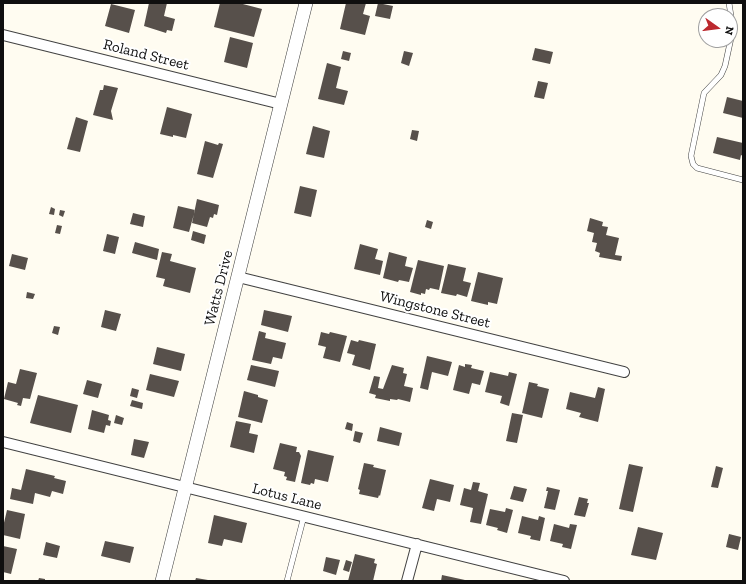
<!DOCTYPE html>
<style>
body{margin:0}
#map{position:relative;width:746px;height:584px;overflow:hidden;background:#fffcf1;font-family:"Zilla Slab",serif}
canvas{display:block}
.frame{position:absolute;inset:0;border:4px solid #0f0f0f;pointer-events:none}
.north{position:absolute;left:698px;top:8px;width:40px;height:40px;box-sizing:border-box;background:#fff;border:1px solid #9f9f9f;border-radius:50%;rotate:104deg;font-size:11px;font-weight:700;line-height:16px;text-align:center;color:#0f0f0f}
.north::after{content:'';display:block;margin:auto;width:14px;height:18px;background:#bc292f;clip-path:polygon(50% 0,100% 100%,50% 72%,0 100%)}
</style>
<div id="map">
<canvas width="746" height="584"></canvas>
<div class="frame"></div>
<div class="north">N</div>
</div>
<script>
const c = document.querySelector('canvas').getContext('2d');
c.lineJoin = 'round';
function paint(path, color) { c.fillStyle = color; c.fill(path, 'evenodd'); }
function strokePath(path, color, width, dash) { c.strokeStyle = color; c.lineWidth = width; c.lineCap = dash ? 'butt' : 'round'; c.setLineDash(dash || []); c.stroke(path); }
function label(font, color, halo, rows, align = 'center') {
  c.font = font + ' "Zilla Slab",serif'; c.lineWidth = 4; c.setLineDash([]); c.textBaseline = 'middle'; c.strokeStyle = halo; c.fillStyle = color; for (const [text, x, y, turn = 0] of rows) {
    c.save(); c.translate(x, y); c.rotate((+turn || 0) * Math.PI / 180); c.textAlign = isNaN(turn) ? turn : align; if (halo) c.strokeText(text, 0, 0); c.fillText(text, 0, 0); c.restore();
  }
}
const building = new Path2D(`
 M149 3H167L164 16 175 19 172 31 167 30 166 33 144 26Z
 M220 3H239L262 9 254 37 214 27Z
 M346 3H366L363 14 370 16 365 35 340 29Z
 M378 3 393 6 390 19 375 16Z
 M111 4 135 10 129 33 105 26Z
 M230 37 253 43 247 68 224 62Z
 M535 48 553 52 550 64 532 60Z
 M343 51 351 53 349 61 341 59Z
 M404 51 413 53 409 66 401 63Z
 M327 63 341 67 336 88 348 91 344 105 318 99Z
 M538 81 548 83 544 99 534 97Z
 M104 85 118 88 111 111 113 120 93 115 100 90H103Z
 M727 97 743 101V118L723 113Z
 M167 107 192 114 186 138 173 135V137L160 134Z
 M76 117 88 121 80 152 67 149Z
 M313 126 330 131 324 158 306 154Z
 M412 130 419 131 417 141 410 139Z
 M717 137 743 143V156L741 155 740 160 713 153Z
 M205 141 218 145 219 143 223 144 213 178 197 174Z
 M300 186 317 190 311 217 294 213Z
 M197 199 219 205 217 215 214 214 213 218 210 217 207 227 192 223Z
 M178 206 195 210 189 232 173 228Z
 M51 207 55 209 54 215 49 214Z
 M60 210 65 211 63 217 59 215Z
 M133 213 145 216 143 227 130 224Z
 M590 218 603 222 602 226 608 227 606 235 619 238 615 255 622 256 621 261 599 257 600 253 595 251 597 243 592 242 594 233 587 231Z
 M427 220 433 222 431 229 425 227Z
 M57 225 62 226 60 234 55 233Z
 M193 231 206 235 204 244 191 240Z
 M107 234 119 237 115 254 103 251Z
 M135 242 159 249 157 260 132 253Z
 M360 244 378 249 375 259 383 261 380 275 354 269Z
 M162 252 172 254 170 261 196 268 190 293 163 286 165 279 156 277Z
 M389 252 407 257 405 266 413 268 409 282 399 280 398 282 383 278Z
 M12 254 28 258 25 270 9 266Z
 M418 260 444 266 439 290 430 288 429 290 426 289 425 294 421 293V295L410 292Z
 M448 264 466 268 463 281 471 283 467 297 457 294 456 296 441 293Z
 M478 272 503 278 497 304 488 302V305L471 301Z
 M27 292 35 294 33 299 26 298Z
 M105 310 121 314 116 331 101 327Z
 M264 310 292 316 288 332 261 325Z
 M54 326 60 327 58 335 52 333Z
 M259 331 266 333 265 338 286 343 282 359 273 357 271 364 252 360Z
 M321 332 329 334 330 332 347 336 340 362 323 358 326 347 318 345Z
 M351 340 358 342 359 340 376 344 370 370 352 365 355 355 347 353Z
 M157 347 185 354 181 371 153 364Z
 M427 356 452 362 448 376 432 372 428 390 420 388Z
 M465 364 472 365 471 368 484 371 480 385 472 383 469 394 453 390 459 365 465 367Z
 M251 365 279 371 275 387 247 380Z
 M392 365 404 368 403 373 407 374 404 386 413 388 410 402 398 399 397 400 390 399V401L375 398 376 395 369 393 374 376 380 377 378 388 383 389Z
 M20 369 37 373 30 399 23 398 21 406 17 405 18 403 4 399 8 382 16 384Z
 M490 372 508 376 509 372 517 374 509 406 500 403 502 396 485 392Z
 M150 374 179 381 174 397 146 390Z
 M87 380 102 384 98 398 83 394Z
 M529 382 538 384 537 386 549 389 542 418 522 413Z
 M598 387 605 389 598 422 579 417 581 413 566 409 570 392 595 398Z
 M132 388 139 390 137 398 130 396Z
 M244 391 258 395V397L268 400 262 423 238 417Z
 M38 395 78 405 71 433 30 423Z
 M132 400 143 403 142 409 130 406Z
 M92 410 109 415 108 420 111 421 110 426 106 425 104 433 88 429Z
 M512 413 523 415 517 443 506 441Z
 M116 415 124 418 122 425 114 423Z
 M236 421 251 424 249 433 258 435 254 453 230 447Z
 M347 422 353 424 352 431 345 429Z
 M380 427 402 433 399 446 377 441Z
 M355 431 363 433 360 443 353 441Z
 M134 439 149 442 144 458 131 455Z
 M280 443 297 447 296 452H299L301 456 295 482 286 480 287 477 284 476 285 472 273 469Z
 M308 450 334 456 328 482 315 479 314 484 311 483 310 485 301 483Z
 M364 463 374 465 373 467 386 470 380 496 379 495 378 498 359 494 360 490 358 489Z
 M629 464 643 467 633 512 619 509Z
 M716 466 723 468 718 488 711 487Z
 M26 469 55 476 54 478 66 481 63 494 52 491 50 497 35 493 33 504 10 499 12 488 21 490Z
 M430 479 454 485 450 502 437 499 434 511 422 508Z
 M473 482 480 483 478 491 488 494 481 524 470 522 473 508 460 505 464 488 471 490Z
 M514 486 527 489 523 502 510 499Z
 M547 487 560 490 555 510 544 508 548 491H546Z
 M579 497 588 499 587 503H589L585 517 574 515Z
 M506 508 513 510 507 533 497 530 498 528 486 525 490 509 505 512Z
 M7 510 25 514 20 539 3 535V527Z
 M214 515 247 523 242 543 224 539 222 546 208 543Z
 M522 516 538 520 539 516 545 518 540 541 530 539 531 536 518 533Z
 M554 524 569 528 570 524 577 525 571 549 562 547 563 544 550 541Z
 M638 527 663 533 656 560 631 555Z
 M729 534 741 537 738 550 726 547Z
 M105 541 134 547 130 563 101 556Z
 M46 542 60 546 57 558 43 555Z
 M3 546 17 549 11 574 3 572Z
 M355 554 375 559 374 563 377 564 373 581H348Z
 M326 557 340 560 336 575 323 571Z
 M346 560 352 562 349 572 343 570Z
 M442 575 465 580V581H441Z
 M39 578 45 579V581H38Z
 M196 578 208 580V581H195Z`);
const service = new Path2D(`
 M729 3 733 29 725 66 721 75 704 93 691 156 693 164 697 168 743 180
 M287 581 304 516`);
const minor = new Path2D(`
 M3 35 281 104
 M238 277 624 372
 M3 442 564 581
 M407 581 417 544`);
const tertiary = new Path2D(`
 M162 581 306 3`);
const streetNames = [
 ["Roland Street",146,55,14],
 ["Watts Drive",219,288,-76],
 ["Wingstone Street",435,310,14],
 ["Lotus Lane",287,497,14]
];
paint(building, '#57504b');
strokePath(service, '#424242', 6);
strokePath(minor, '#424242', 12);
strokePath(tertiary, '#424242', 14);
strokePath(service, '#fff', 5);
strokePath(minor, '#fff', 10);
strokePath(tertiary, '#fff', 13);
label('15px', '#0f0f0f', '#fff', streetNames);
</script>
